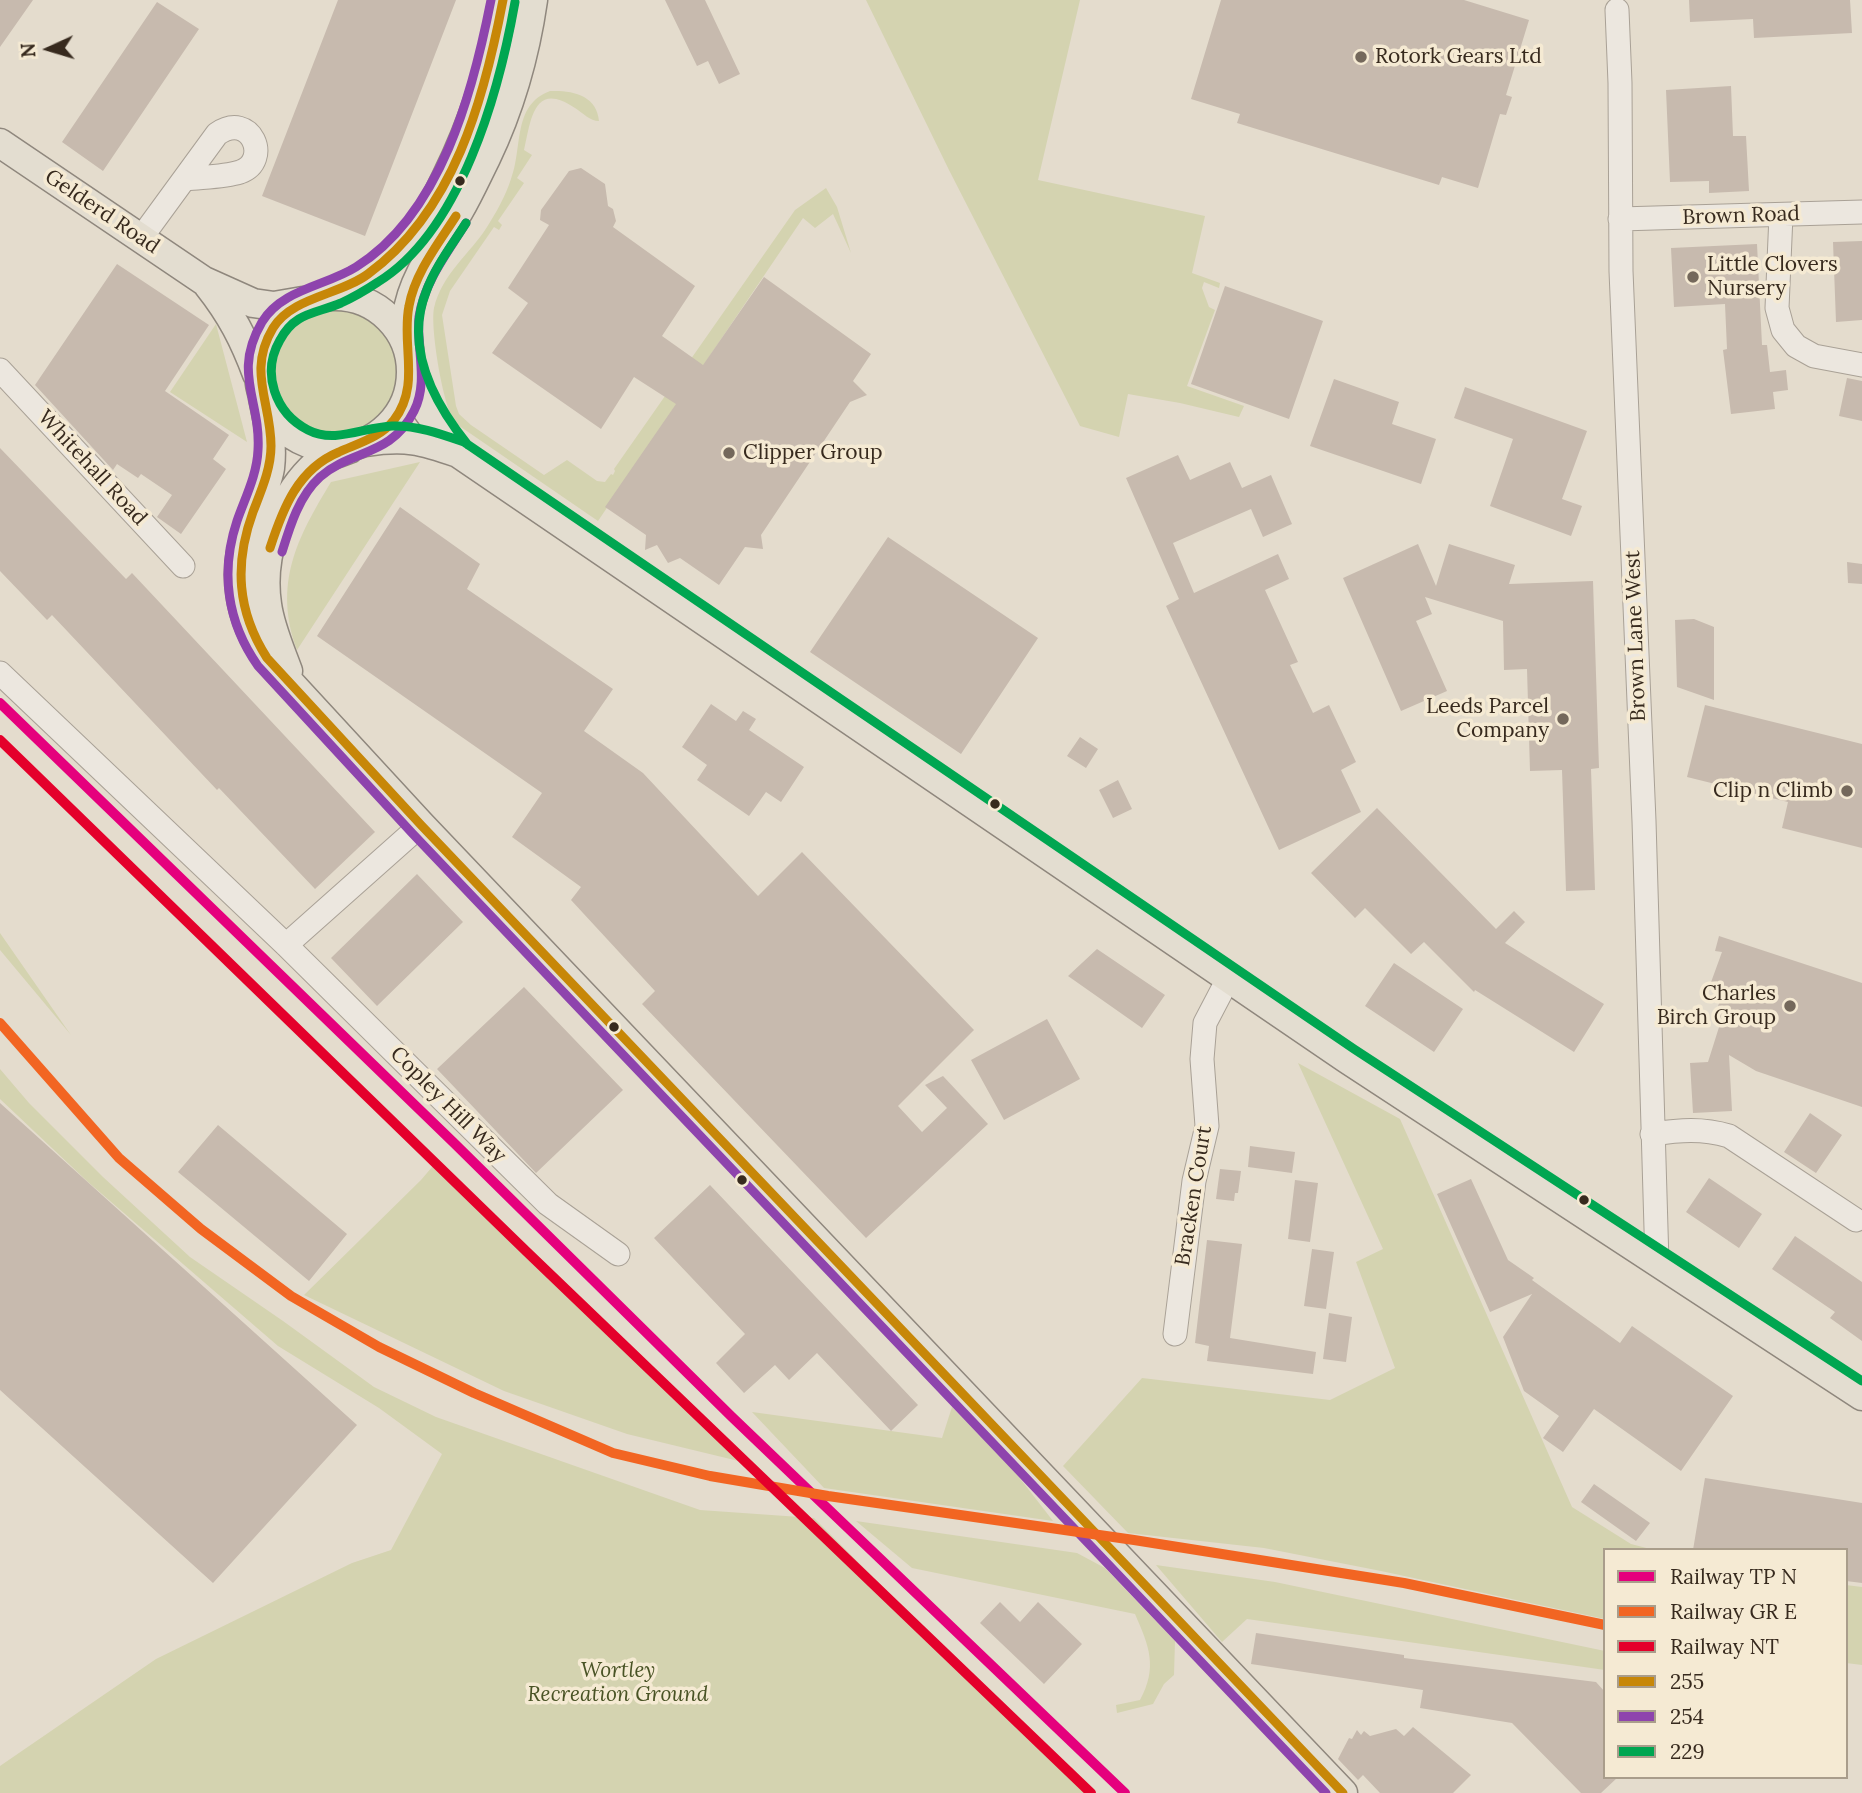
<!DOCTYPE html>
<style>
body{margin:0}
#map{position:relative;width:1862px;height:1793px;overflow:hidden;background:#e4dccd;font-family:Lora,serif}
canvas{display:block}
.legend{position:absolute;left:1603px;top:1548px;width:245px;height:231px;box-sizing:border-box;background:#f5ead3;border:2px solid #a99d8b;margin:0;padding:9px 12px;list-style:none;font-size:21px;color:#372a1e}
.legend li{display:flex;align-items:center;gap:14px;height:35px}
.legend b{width:35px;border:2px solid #a99d8b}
.north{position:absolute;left:14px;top:14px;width:70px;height:70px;-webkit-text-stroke:5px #f5ead3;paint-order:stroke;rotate:266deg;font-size:19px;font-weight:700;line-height:28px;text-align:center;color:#372a1e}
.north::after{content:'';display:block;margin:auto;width:24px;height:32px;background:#372a1e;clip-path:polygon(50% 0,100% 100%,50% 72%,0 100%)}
</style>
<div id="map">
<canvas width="1862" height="1793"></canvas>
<ul class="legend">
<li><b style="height:9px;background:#e5007d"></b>Railway TP N</li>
<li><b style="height:9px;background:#f26522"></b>Railway GR E</li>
<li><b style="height:9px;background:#e4002b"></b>Railway NT</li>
<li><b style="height:9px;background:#c78708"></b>255</li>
<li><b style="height:9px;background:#8e44ad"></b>254</li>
<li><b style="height:9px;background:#00a651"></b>229</li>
</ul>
<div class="north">N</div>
</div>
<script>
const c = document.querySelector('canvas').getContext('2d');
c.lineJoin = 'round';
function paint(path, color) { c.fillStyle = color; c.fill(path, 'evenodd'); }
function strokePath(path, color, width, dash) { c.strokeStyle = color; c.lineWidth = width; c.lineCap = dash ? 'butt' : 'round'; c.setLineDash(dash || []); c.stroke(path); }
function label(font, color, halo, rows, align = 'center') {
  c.font = font + ' Lora,serif'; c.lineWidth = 7; c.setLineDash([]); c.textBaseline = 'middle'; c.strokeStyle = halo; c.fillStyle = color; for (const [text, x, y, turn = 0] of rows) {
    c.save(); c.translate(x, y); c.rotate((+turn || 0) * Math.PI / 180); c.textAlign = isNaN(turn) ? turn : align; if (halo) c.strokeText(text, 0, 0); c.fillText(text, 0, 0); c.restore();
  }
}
const green = new Path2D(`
 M866 0H1080L1038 180 1205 216 1192 273 1220 283 1219 288 1204 282 1202 288 1209 307 1215 310 1187 386 1244 406 1239 417 1180 403 1128 394 1119 437 1080 426 949 170Z
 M550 91C572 90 597 95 599 121 590 121 583 113 575 108 534 80 531 119 524 150L532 155 517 178 524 183 498 221 502 225 499 230 494 227 450 291 442 315 456 406 459 414 471 425 544 475 567 460 597 481 605 482 611 474 613 475 615 471 614 469 795 210 826 188 837 207 851 253 833 214 815 228 803 218 598 521 455 423C443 407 430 327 434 308 442 274 469 255 487 227 496 213 506 195 511 179 523 148 512 105 550 91Z
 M274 371a62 62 0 1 1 124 0a62 62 0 1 1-124 0Z
 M216 324 247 442 170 392Z
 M420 462 297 650C273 584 297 538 331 482Z
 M0 933 66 1028 71 1035 0 950Z
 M1298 1063 1400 1119 1572 1507 1631 1544 1654 1550H1605V1619L1381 1571 1264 1548 1128 1533 1063 1466 1142 1378 1330 1400 1395 1368 1356 1262 1383 1249Z
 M0 1069 29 1103 103 1177 190 1257 283 1321 374 1387 436 1417 700 1510 814 1518 1089 1793H0V1766L156 1659 352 1563 391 1550 442 1454 379 1408 278 1346 88 1182 0 1099Z
 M438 1160 755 1465 627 1434 504 1391 304 1295 421 1180Z
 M952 1407 1015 1472 1053 1521 824 1488 752 1412 942 1438Z
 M856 1521 1077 1553 1105 1568 1175 1641 1174 1675 1164 1684 1153 1704 1117 1713 1116 1705 1140 1700C1158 1667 1149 1646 1135 1614L912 1568Z
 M1156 1565 1275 1582 1605 1651V1670L1247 1619 1222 1642Z
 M1846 1585 1862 1587V1665L1846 1663Z`);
const building = new Path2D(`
 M0 0H33L0 47Z
 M338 0H456L365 236 262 196Z
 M665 0H705L740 74 719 84 708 61 697 66Z
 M1221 0H1464L1529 20 1506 95 1512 97 1506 115 1500 114 1478 188 1442 177 1439 185 1237 123 1240 114 1191 99Z
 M1689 0H1850L1852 33 1754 38 1753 19 1690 22Z
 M157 2 199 29 103 171 62 142Z
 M1731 86 1733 136H1746L1749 191 1709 193V181L1670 182 1666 90Z
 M581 168 605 184 608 206 613 209 616 221 613 227 695 286 662 336 703 365 764 277 871 354 853 381 867 395 850 402 761 535 763 549 745 547 719 585 680 558 668 563 657 545 645 550 646 535 605 507 676 404 634 377 601 429 492 353 528 303 508 288 549 225 540 220 541 210 569 171Z
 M1862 241V320L1836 322 1833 242Z
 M1757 244 1762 345H1767L1770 372 1786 370 1788 390 1773 392 1775 409 1731 414 1723 350 1727 349 1725 304 1674 307 1671 248Z
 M117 264 209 325 165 391 229 435 213 459 226 469 181 534 157 517 172 495 141 474 138 478 117 464 113 470 35 385Z
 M1225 286 1323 321 1289 419 1191 384Z
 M1847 378 1862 381V421L1839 416Z
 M1334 379 1399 402 1392 424 1436 439 1421 484 1310 446Z
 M1465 387 1587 431 1562 499 1582 506 1571 536 1490 506 1513 439 1454 418Z
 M0 448 126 579 132 573 375 832 315 889 219 788 217 790 52 615 47 620 0 571Z
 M1178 455 1190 480 1230 462 1242 488 1271 475 1292 524 1263 537 1251 509 1173 543 1194 593 1278 554 1289 579 1265 590 1298 662 1290 665 1313 713 1329 705 1356 762 1341 770 1361 812 1279 850 1166 606 1179 599 1126 478Z
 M400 507 480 564 467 589 613 689 584 731 643 773 758 896 802 852 974 1030 898 1106 922 1132 947 1108 925 1085 943 1076 988 1124 866 1238 642 1004 655 991 571 900 581 887 512 837 542 793 317 636Z
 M888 537 1038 638 961 754 810 652Z
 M1418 544 1436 586 1449 544 1515 565 1509 584 1593 581 1599 768 1591 769 1595 890 1566 891 1562 770 1530 771 1527 669 1504 670 1503 621 1425 597 1432 614 1416 621 1447 691 1401 711 1343 578Z
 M1847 562 1862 564V584L1848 583Z
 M1694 619 1714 627V700L1677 687 1675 620Z
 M711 704 736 721 743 711 756 719 749 730 804 767 781 802 766 792 749 816 697 780 707 765 682 747Z
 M1705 705 1862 744V848L1782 828 1788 802 1687 777Z
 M1080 737 1098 749 1086 768 1067 756Z
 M1118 780 1132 809 1113 818 1099 790Z
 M1377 808 1496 929 1514 911 1525 922 1505 943 1604 1004 1574 1052 1475 990 1474 992 1424 942 1411 954 1365 908 1355 918 1311 873Z
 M417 874 463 922 377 1006 331 958Z
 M1719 936 1862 983V1107L1756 1071 1729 1055 1732 1111 1693 1113 1690 1063 1708 1062 1720 1024 1713 1022 1723 991 1710 985 1722 952 1715 951Z
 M1097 949 1165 995 1142 1028 1068 976Z
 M1394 963 1463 1009 1434 1052 1365 1006Z
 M524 987 623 1090 536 1173 437 1069Z
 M1047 1019 1080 1079 1004 1120 971 1060Z
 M0 1103 357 1425 213 1583 0 1390Z
 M1810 1113 1842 1135 1816 1173 1784 1152Z
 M218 1125 347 1234 309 1281 178 1172Z
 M1250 1146 1295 1152 1292 1173 1248 1167Z
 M1220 1169 1241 1171 1238 1193H1235L1234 1201 1216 1199Z
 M1709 1178 1762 1214 1739 1248 1686 1212Z
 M1471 1179 1508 1260 1534 1278 1532 1280 1620 1343 1632 1326 1733 1396 1681 1471 1594 1409 1563 1452 1543 1438 1559 1416 1524 1391 1503 1337 1532 1294 1490 1312 1437 1194Z
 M1295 1180 1318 1183 1310 1242 1288 1239Z
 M710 1185 918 1405 891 1431 817 1353 789 1380 775 1365 744 1393 716 1363 745 1334 654 1238Z
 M1795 1236 1862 1282V1341L1830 1318 1835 1312 1772 1269Z
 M1207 1240 1242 1244 1230 1338 1316 1352 1313 1374 1207 1361 1209 1346 1195 1343Z
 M1312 1249 1334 1252 1326 1309 1304 1306Z
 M1329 1313 1352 1317 1346 1362 1323 1359Z
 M1705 1478 1862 1503V1583L1846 1581V1550H1693Z
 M1594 1484 1650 1523 1636 1541 1581 1502Z
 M1000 1602 1020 1622 1038 1602 1082 1644 1044 1684 980 1623Z
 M1256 1633 1404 1655V1658L1596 1682 1605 1692V1777H1618L1601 1793H1581L1512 1723 1420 1708 1423 1690 1251 1664Z
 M1413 1727 1471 1775 1453 1793H1380L1363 1775 1358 1780 1338 1759 1349 1738 1352 1739 1357 1730 1361 1735 1364 1731 1370 1736 1396 1729 1404 1736Z`);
const minor = new Path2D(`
 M1617 10 1620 83 1621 271 1644 821 1657 1262
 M1781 215 1777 308 1783 330 1796 346 1814 356 1862 365
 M1620 219 1862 212
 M141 238 217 134C251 110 272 161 240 172 224 177 203 177 186 179
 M0 370 183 566
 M0 673 286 945 548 1204 618 1254
 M286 945 421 825
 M1652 1134C1680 1130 1702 1128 1729 1136L1856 1220
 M1175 1334 1194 1181 1207 1126 1202 1059 1205 1023 1228 979`);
const major = new Path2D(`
 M0 143 204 281 253 303 274 306 303 301
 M208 285C231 314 244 339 257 374
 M327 295C353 282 379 270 400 250 420 230 434 203 446 178 474 121 493 63 503 0
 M259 372a76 76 0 1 1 152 0a76 76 0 1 1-152 0Z
 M409 348C408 337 405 326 407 316 412 277 439 244 459 211 469 194 477 176 486 158 510 108 525 56 533 0
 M413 371 427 410 458 453
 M263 398C268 421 273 444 270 468 266 491 253 513 246 534 231 577 241 622 267 658L421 825 1343 1793
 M366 442C405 436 421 440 458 453L1347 1059 1862 1396
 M288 671C280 649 270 627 267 604 260 558 278 502 311 469 321 458 335 454 349 449`);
const bus1 = new Path2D(`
 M503 0C484 100 454 211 368 274 340 295 292 297 273 328 247 371 271 402 271 446 271 469 261 491 253 512 234 564 237 611 267 658L421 825 1343 1793
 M270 548C283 508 298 469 339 452 359 443 381 437 394 420 421 385 401 345 409 306 415 273 438 244 456 216`);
const bus2 = new Path2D(`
 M491 0C473 92 441 214 356 267 326 286 282 289 262 322 232 373 261 400 258 450 257 475 245 498 237 521 220 572 227 622 258 666L412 833 1326 1793
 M282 552C290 526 299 496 320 477 352 449 391 457 414 411 429 381 416 349 419 317 424 282 448 252 466 223`);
const bus3 = new Path2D(`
 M515 2C499 92 461 231 378 282 366 290 354 297 341 303 315 314 295 312 280 340 261 373 275 413 308 430 335 444 364 427 392 426 416 425 441 434 464 442L1354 1049 1862 1381
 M466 223C452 245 435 267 426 292 404 348 434 403 468 445`);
const rail1 = new Path2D(`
 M0 703 453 1142 732 1417 1125 1793`);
const rail2 = new Path2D(`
 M0 1023 119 1158 201 1229 291 1296 379 1347 474 1393 613 1453 710 1476 828 1496 1134 1540 1404 1583 1605 1625`);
const rail3 = new Path2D(`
 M0 740 527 1252 1091 1793`);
const markers = [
 [1361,57,7,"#74685b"],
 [460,181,6,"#372a1e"],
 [1693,277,7,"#74685b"],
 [729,453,7,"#74685b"],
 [1563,719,7,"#74685b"],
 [1847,791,7,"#74685b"],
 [995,804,6,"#372a1e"],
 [1790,1006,7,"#74685b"],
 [614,1027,6,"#372a1e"],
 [742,1180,6,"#372a1e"],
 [1584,1200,6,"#372a1e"]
];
const poiNames = [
 ["Rotork Gears Ltd",1375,57],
 ["Little Clovers",1707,265],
 ["Nursery",1707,289],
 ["Clipper Group",743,453],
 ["Leeds Parcel",1549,707,"right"],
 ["Company",1549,731,"right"],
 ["Clip n Climb",1833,791,"right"],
 ["Charles",1776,994,"right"],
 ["Birch Group",1776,1018,"right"]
];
const streetNames = [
 ["Gelderd Road",102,212,34],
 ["Brown Road",1741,216,-2],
 ["Whitehall Road",92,468,47],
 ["Brown Lane West",1636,636,-92],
 ["Copley Hill Way",448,1105,45],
 ["Bracken Court",1194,1196,-81]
];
const parkNames = [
 ["Wortley",618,1671],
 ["Recreation Ground",618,1695]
];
paint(green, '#d4d3b0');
paint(building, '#c7baae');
strokePath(minor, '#a9a196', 25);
strokePath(major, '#8f877d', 31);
strokePath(minor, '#ece7df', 23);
strokePath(major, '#e3ddd0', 28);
strokePath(bus1, '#c78708', 9);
strokePath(bus2, '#8e44ad', 9);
strokePath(bus3, '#00a651', 9);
strokePath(rail1, '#e5007d', 10);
strokePath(rail2, '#f26522', 10);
strokePath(rail3, '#e4002b', 10);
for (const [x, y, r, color] of markers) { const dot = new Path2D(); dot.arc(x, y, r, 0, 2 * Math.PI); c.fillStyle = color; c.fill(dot); strokePath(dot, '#f5ead3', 2.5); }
label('21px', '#372a1e', '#f5ead3', poiNames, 'left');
label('21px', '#372a1e', '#f5ead3', streetNames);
label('italic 21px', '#495325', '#f5ead3', parkNames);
</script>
